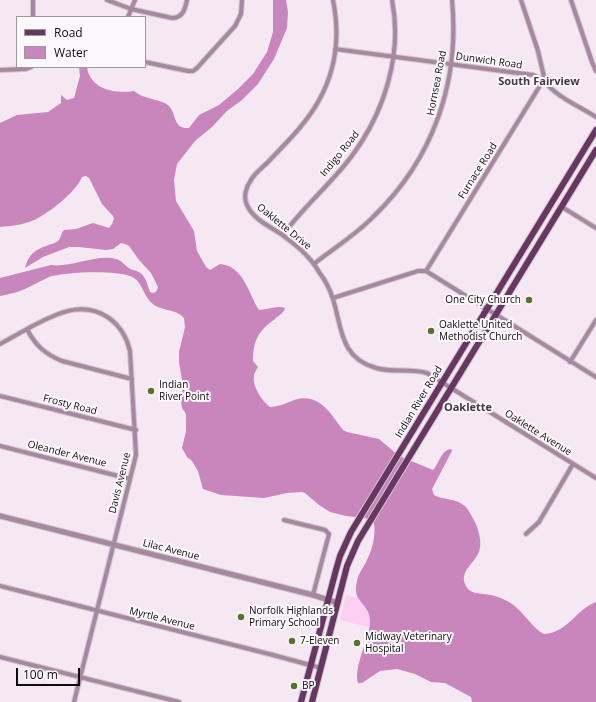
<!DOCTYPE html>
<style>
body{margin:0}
#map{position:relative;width:596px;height:702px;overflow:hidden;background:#f5e8f3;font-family:"Open Sans",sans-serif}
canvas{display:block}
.legend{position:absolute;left:16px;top:16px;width:130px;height:52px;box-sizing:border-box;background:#fdf8fc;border:1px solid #9e999d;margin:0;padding:5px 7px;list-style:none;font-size:12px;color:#0f0b0e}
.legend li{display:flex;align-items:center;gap:8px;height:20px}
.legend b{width:20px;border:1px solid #9e999d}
.scale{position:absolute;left:16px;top:668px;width:64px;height:18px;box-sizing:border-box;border:2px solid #0f0b0e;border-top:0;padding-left:5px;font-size:12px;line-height:14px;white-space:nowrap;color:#0f0b0e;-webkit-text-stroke:3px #fdf8fc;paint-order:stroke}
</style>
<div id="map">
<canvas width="596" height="702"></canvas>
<ul class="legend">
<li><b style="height:5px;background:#683761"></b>Road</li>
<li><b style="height:11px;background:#c886bd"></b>Water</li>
</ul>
<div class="scale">100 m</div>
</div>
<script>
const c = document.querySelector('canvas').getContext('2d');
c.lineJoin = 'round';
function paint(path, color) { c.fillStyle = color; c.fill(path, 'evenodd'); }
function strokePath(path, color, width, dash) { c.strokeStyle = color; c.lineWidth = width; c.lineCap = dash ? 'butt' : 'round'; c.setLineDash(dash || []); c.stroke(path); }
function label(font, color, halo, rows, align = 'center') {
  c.font = font + ' "Open Sans",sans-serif'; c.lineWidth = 4; c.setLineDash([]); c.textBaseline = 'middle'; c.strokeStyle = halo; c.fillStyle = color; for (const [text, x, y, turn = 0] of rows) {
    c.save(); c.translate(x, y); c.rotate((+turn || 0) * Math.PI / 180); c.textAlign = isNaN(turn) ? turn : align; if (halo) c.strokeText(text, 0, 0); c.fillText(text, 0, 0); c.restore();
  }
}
const green = new Path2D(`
 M346 595 376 602V619L368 625 383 617 368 627 340 620Z`);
const water = new Path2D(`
 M273 0H286L288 12 287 28 274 59 258 84 242 100 227 111 212 127 195 141 177 164 174 180 176 201 194 231 197 251 206 267 210 270 220 264C244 266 248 293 259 310 267 310 278 305 285 308 284 313 279 315 275 319 258 331 253 341 253 361L258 367C257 369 254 373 254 376 252 386 262 401 270 407 278 407 287 403 294 400 319 392 330 413 343 430L347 432 379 439 399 456 433 470C439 464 441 450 451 449L452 451 432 489 434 495C442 500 456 498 465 506 469 510 472 517 475 522 479 531 483 545 478 554 473 564 460 572 465 584 469 595 481 593 491 595 496 596 501 598 505 600 522 607 529 626 544 634 569 632 575 610 596 602V702H472L471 697 445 683 431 682 415 674 397 669 380 671 362 683H358C353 668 369 640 370 623 371 610 362 605 357 596 355 591 356 586 357 581 358 575 362 569 365 564 372 551 376 537 374 523L365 518 346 516 330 512 319 505 305 493 302 492 287 493 264 498 221 495 203 489 198 471 192 461 187 457 182 448 186 431V414L182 408 181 401 183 386 179 362V352L185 327 184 318C176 309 164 311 154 305 144 298 143 284 134 278 120 269 64 272 49 277 42 280 36 284 29 287 20 292 10 294 0 296V278L51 265C72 268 100 252 119 260 123 262 125 266 129 268 131 270 135 270 137 271 146 275 147 284 150 292L153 293 156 292 158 287 151 273 139 260 129 246 125 244 121 243 113 249 106 250 79 247H69L43 257 25 268C28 256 34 250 46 246 50 244 54 244 58 241 61 238 61 233 64 230L76 229 93 223 109 228 112 224 114 219 113 216 102 204 89 178 86 176 82 177C76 192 48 214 34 220 23 225 11 226 0 227V123L17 115 48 112 61 103V95L67 100 74 98 80 76 79 67H87C90 90 116 94 134 91 145 100 162 99 169 106 177 115 173 129 189 128L199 115 219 105 238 89 253 74 267 52 273 32Z`);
const minor = new Path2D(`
 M107 0 131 9 172 18C183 18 185 9 187 0
 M333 0C340 35 336 71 318 102 305 125 285 144 268 162 262 168 255 173 251 180 246 187 243 197 247 205 253 219 269 226 281 234 296 245 310 256 319 272 325 280 330 289 333 299 342 328 340 358 376 368 393 373 410 368 427 373L596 478
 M521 0 538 51 545 81C554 96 581 107 596 117
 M571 0 592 62 596 71
 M33 17V0
 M128 17 135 0
 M335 49 533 75 545 81 541 84 426 271
 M145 62 188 71H193L197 68 235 26 241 14 242 0
 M0 70 26 69 31 67
 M562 207 596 228
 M283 235C303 207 330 185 351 157 384 113 403 55 392 0
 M315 263C334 248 357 234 374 216 433 159 460 82 452 0
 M333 298 418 271H426L596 377
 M27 329C35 345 45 354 62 361L132 379
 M0 344C9 339 18 334 27 329 53 315 81 299 109 318 120 326 127 338 130 351L136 455 74 702
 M570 362 596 320
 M0 396 136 430
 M0 446 130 479
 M284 520 325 530 329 534 313 595
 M526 534 539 522 573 464
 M0 586 273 655 321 668
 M0 657 179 702`);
const tertiary = new Path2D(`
 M0 516 313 595 338 603`);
const primary = new Path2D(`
 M301 702 336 570 340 556 351 532 596 130
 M312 702 347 566 358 541 596 150`);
const markers = [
 [529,300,4,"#557429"],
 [431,331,4,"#557429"],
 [151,391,4,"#557429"],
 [241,617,4,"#557429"],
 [292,641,4,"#557429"],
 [357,643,4,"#557429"],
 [294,686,4,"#557429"]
];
const streetNames = [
 ["Dunwich Road",489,61,8],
 ["Hornsea Road",437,83,-79],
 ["Indigo Road",340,154,-51],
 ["Furnace Road",478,171,-58],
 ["Oaklette Drive",284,227,39],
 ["Indian River Road",419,402,-59],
 ["Frosty Road",70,405,14],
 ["Oaklette Avenue",538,433,32],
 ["Oleander Avenue",67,454,14],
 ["Davis Avenue",120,483,-76],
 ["Lilac Avenue",171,550,14],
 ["Myrtle Avenue",162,619,14]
];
const poiNames = [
 ["One City Church",521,300,"right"],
 ["Oaklette United",439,325],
 ["Methodist Church",439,337],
 ["Indian",159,385],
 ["River Point",159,397],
 ["Norfolk Highlands",249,611],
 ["Primary School",249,623],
 ["Midway Veterinary",365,637],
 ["Hospital",365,649],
 ["7-Eleven",300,641],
 ["BP",302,686]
];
const neighbourhoodNames = [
 ["South Fairview",539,82],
 ["Oaklette",468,408]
];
paint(green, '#fbd0f3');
paint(water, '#c886bd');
strokePath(minor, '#d0c5ce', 6);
strokePath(tertiary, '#d0c5ce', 7);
strokePath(primary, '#d0c5ce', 8);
strokePath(minor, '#a689a1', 4);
strokePath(tertiary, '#a689a1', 5);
strokePath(primary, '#683761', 6);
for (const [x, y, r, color] of markers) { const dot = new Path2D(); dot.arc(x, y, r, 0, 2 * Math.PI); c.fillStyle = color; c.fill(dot); strokePath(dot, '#fdf8fc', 1.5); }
label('10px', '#0f0b0e', '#fdf8fc', streetNames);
label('10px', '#0f0b0e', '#fdf8fc', poiNames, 'left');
label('bold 11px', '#433841', '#fdf8fc', neighbourhoodNames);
</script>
